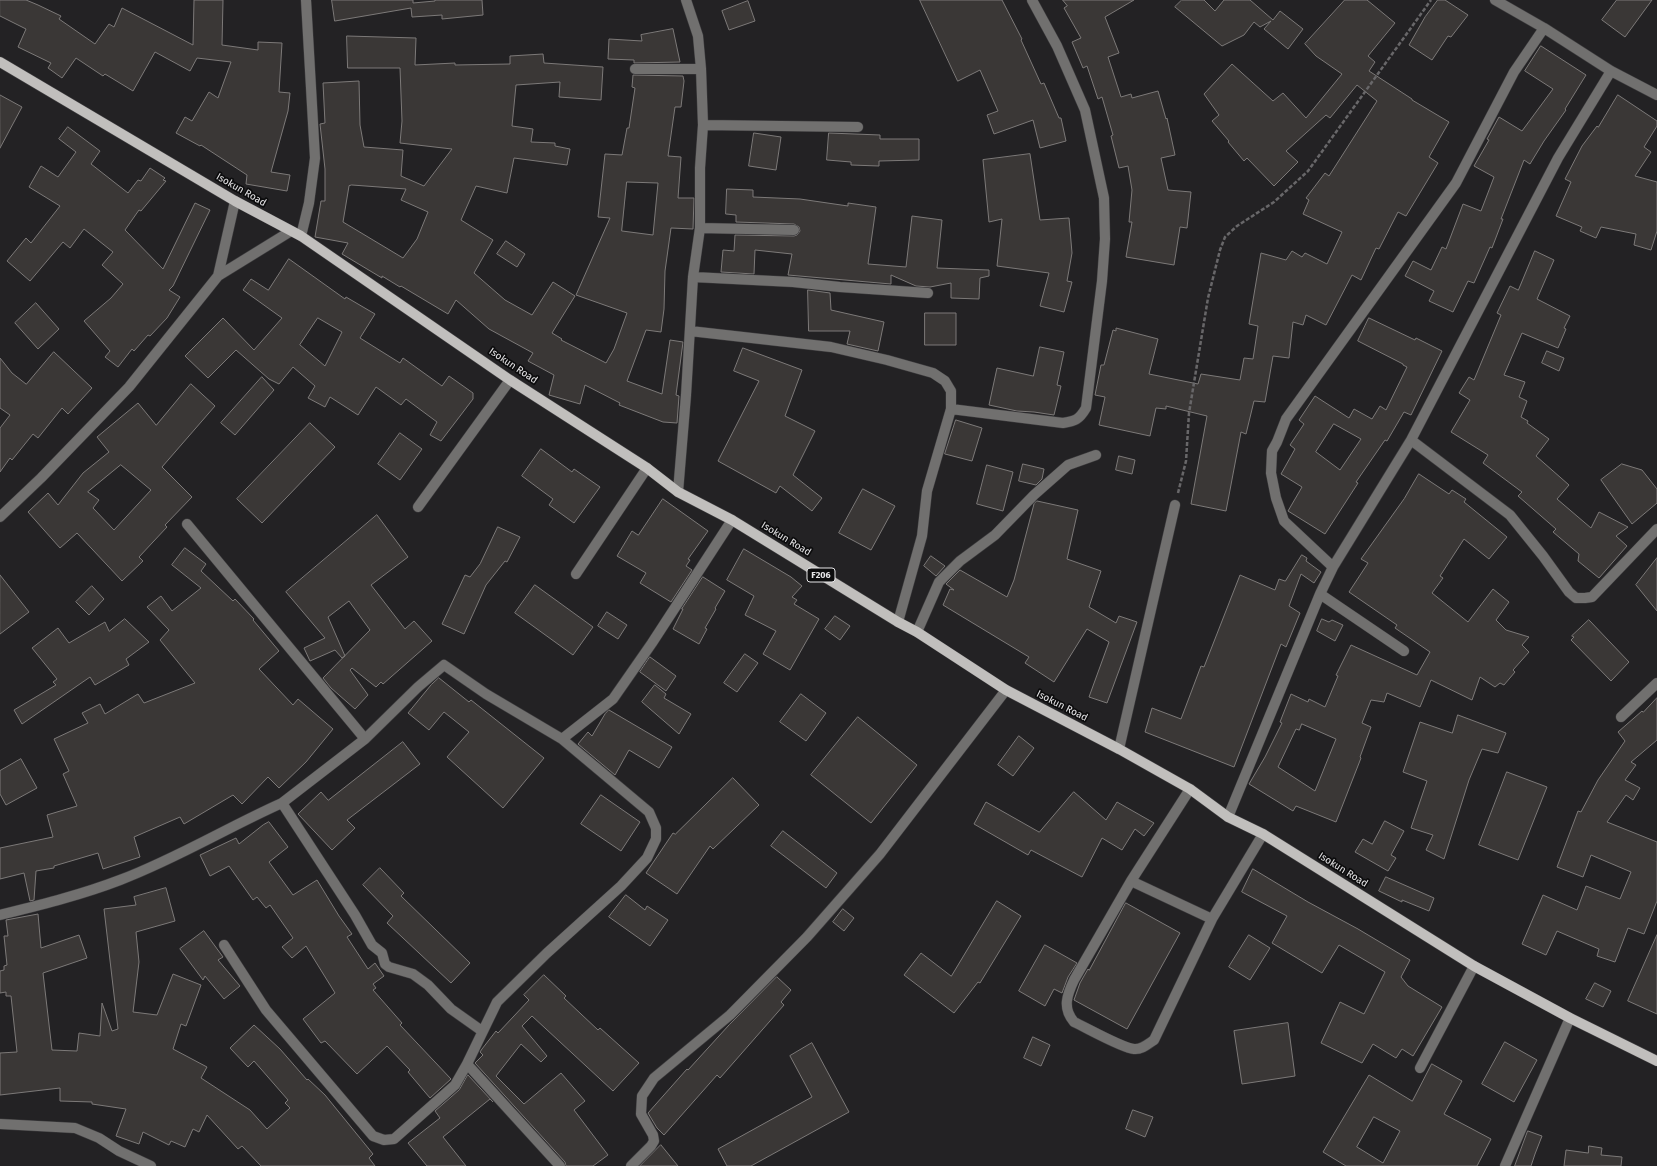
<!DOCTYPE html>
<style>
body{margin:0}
canvas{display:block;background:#232224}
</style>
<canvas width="1657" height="1166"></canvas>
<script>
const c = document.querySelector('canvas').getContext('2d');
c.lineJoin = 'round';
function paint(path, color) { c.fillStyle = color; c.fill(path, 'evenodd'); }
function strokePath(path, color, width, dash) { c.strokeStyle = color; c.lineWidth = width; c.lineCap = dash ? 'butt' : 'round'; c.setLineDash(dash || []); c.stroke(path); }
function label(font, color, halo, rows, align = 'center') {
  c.font = font + ' "Fira Sans",sans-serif'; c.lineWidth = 3.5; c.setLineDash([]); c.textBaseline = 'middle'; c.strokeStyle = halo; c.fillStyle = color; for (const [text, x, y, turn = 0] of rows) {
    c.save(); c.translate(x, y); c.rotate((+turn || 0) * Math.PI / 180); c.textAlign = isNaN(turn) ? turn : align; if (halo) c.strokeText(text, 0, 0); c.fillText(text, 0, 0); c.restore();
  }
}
const building = new Path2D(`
 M0 0H26L38 5 61 16 59 19 95 44 109 24 114 27 122 8 193 45 194 0H223L222 45 258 50V42L282 43 279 92 290 93 288 111 271 172 290 175 287 191 246 184 247 175 201 145 200 146 176 133 185 117 192 121 209 92 218 98 231 62 197 58 190 71 155 52 133 91 105 74 103 76 76 58 62 78 48 68 51 63 18 47 26 29 0 16Z
 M332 0H413V3L435 1V0H482L483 15 442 19V15L412 17 411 8 335 21Z
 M920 0H1002L1022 39 1021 40 1041 84 1044 83 1059 118H1061L1066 141 1040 148 1033 120 994 134 987 115 998 111 980 70 958 81Z
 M1063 0H1134L1105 17 1119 53 1108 57 1121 97 1131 94 1132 98 1158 91 1166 119 1167 118 1175 155 1161 158 1168 190 1191 192 1187 228 1180 227 1174 265 1126 257 1132 222H1129L1132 190 1128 166 1119 168 1111 136 1113 135 1102 97 1098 99 1087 66 1083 68 1072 42 1081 38 1064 8 1067 6Z
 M1182 0H1204L1215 11 1224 0H1250L1273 20 1280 11 1303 29 1288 49 1264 29 1271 21 1260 27 1254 22 1244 35 1222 46 1175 7Z
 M1345 0H1367L1395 23 1368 56 1375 62 1369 71 1412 99V100L1449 122 1429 157 1438 163 1406 216 1398 212 1379 249 1376 248 1361 280 1352 275 1326 325 1306 315 1303 325 1293 322 1289 358 1273 356 1265 402 1254 401 1246 434 1241 432 1226 511 1191 504 1207 416 1166 406V409L1156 408 1150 436 1099 425 1105 397 1095 395 1101 365H1104L1113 330 1116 331V328L1158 339 1149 374 1198 384 1201 374 1240 380 1244 358 1253 359 1258 326 1249 324 1261 253 1286 260 1292 251 1302 257 1305 253 1327 264 1342 232 1303 214 1309 200 1306 198 1325 173 1329 176 1377 101 1357 85 1330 118 1326 115 1286 151 1298 162 1274 186 1247 158 1244 161 1228 142 1229 141 1212 121 1219 115 1204 94 1232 64 1273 101 1283 93 1306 118 1342 74 1316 56 1305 44Z
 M1438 0H1445L1468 15 1451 37 1448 36 1432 60 1409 45 1425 17Z
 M1617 0H1652L1625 37 1602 20Z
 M748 1 755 21 729 30 722 11Z
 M673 29 680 62 634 63V60L608 59 609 39 642 41 641 35Z
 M347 36 416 38 415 65 455 63V65L510 64V56L543 54 544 63 603 67 601 100 559 97 560 82 516 85 512 126 533 129 531 142 555 143V146L570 149 567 165 514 158 507 193 476 186 461 220 493 240 474 273 505 300 532 315 553 282 575 296 552 333 562 339 561 340 606 363 614 349 627 313 576 295 610 218 598 217 605 154 622 155 627 128H629L635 88 632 87 633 75 683 76 684 81 681 107H675L668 156 681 157 678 198H694L693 229 671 228 665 271 664 309 661 332 646 330 627 381 662 394 670 340 683 342 676 395 679 396 677 423 663 422 619 405 620 403 585 385 580 404 549 395 554 375 528 361 533 353 489 329 456 300 448 314 401 286 400 287 382 276V278L342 254 348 243 315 237 321 201H325V169L320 124 325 123 323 83 359 81 360 125 364 147 403 150 401 176 424 186 452 149 400 143 402 121 400 68H348ZM627 182 658 183 653 235 622 231ZM352 185 406 189 401 200 428 212 417 239 403 258 343 222 349 186Z
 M1541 46 1586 75 1565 109 1566 110 1544 141 1530 164 1524 160 1501 219H1503L1492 248 1490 247 1474 283 1468 281 1453 312 1429 301 1434 291 1405 276 1413 261 1431 270 1442 247 1446 249 1463 204 1481 211 1494 177 1474 166 1489 140 1487 139 1499 117 1522 131 1553 89 1525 71Z
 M0 95 22 107 0 148Z
 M1618 95 1657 121V126L1644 147 1651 152 1635 176 1657 182V231L1651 250 1634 245 1636 234 1601 227 1596 238 1580 231 1582 227 1556 216 1571 182 1565 179 1582 146 1597 126 1598 127Z
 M68 127 100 151 91 164 128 193 138 180 141 181 150 168 165 178 163 180 166 181 141 211 139 210 125 230 163 269 195 203 210 210 173 286 169 290 180 297 167 318 150 336 148 335 134 351 132 349 118 367 105 357 110 351 84 321 111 298 123 284 102 265 113 252 84 229 70 248 63 242 30 281 7 261 26 238 31 243 60 206 29 187 41 166 58 177 76 152 59 139Z
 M754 133 781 137 776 170 749 166Z
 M829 133 880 135V139H919V160L879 161V166L851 165V162L827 160Z
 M1030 154 1040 220 1069 218 1072 253 1067 281 1072 282 1064 312 1040 306 1049 273 997 266 1002 219 989 222 983 160Z
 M727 189 753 190V197L800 199 848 206V203L876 207 868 264 906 267 912 216 942 220 937 268 989 270V276L980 278 979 299 951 298V283L930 287 916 286 891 275V284L788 275 792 254 755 250 754 274 721 272 723 250 734 251 735 235 794 236 797 235 800 231 799 227 794 224 736 222V215L726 214Z
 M506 241 525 254 517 267 497 254Z
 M1535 251 1554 260 1537 299 1570 316 1564 328 1566 329 1558 348 1522 333 1504 375 1525 382 1519 397 1527 401 1521 417 1528 421 1527 423 1549 439 1536 456 1569 485 1557 499 1591 528 1599 512 1628 527 1616 536 1627 546 1599 578 1578 561 1579 554 1553 532 1556 529 1518 496 1522 492 1483 463 1488 455 1451 432 1470 400 1459 393 1469 377 1474 380 1501 315 1497 313 1510 286 1518 290Z
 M289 259 345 299 346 297 375 314 360 338 400 363 403 358 442 386 449 376 473 393V399L441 441 430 435 437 422 406 399 401 405 376 387 358 415 330 397 325 407 308 398 315 386 293 367 279 384 269 379 236 350 208 378 185 356 223 318 254 350 282 318 243 290 251 279 268 290ZM318 318 342 332 325 366 300 345Z
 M808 290 830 293 831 310 884 322 878 351 847 344 850 331H809Z
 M36 303 59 329 38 349 15 323Z
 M925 313H956V345H925Z
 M1369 318 1415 340 1416 338 1442 351 1411 415 1404 412 1387 441 1385 440 1356 482 1358 483 1325 534 1288 511 1302 487 1281 474 1295 449 1290 445 1304 424 1299 420 1315 396 1349 418 1354 409 1372 419 1380 406 1386 410 1407 367 1403 365V364L1358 341ZM1334 424 1361 439 1340 470 1316 452Z
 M1040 347 1064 352 1057 385 1061 386 1054 415 1034 412 1017 411 989 405 997 368 1033 376Z
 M743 348 802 370 785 416 815 431 793 475 822 498 812 511 780 486 776 493 718 461 759 381 734 371Z
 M1547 351 1564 358 1559 371 1542 363Z
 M54 352 92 388 68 414 62 408 38 438 33 434 12 460 10 458 0 472V428L10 415 0 408V358L12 373 26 384Z
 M262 377 274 390 235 435 221 423Z
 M191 384 215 406 162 467 192 497 165 525 167 527 139 557 143 561 122 581 77 533 60 548 28 512 48 493 58 505 83 473 109 452 97 437 138 403 156 425ZM121 465 151 490 114 530 93 508 99 500 88 492Z
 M956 420 982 428 972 461 945 454Z
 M310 423 335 447 262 523 237 499Z
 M400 433 422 449 400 480 378 464Z
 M541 449 572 472 574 469 600 487 574 523 549 505 553 499 522 476Z
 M1119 456 1135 460 1132 474 1116 470Z
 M1023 464 1044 469 1042 479 1036 485 1019 481Z
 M1622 464 1642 470 1657 489V503L1632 524 1601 480Z
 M987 465 1013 472 1003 511 977 504Z
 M1419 474 1449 494 1452 490 1466 499 1464 502 1507 537 1489 559 1464 539 1440 576 1443 578 1432 593 1468 622 1493 589 1509 602 1496 620 1506 630 1529 637 1522 645 1529 652 1513 670 1515 672 1504 685 1500 683 1495 687 1480 677 1472 700 1431 680 1420 707 1387 693 1384 702 1371 700 1362 723 1371 727 1360 757 1361 758 1336 822 1296 806 1293 811 1249 784 1265 757 1282 723 1280 722 1291 694 1308 702 1309 699 1325 707 1338 676 1336 675 1351 645 1417 675 1430 652 1395 628 1397 625 1349 592 1368 563 1361 559 1404 499ZM1302 724 1336 739 1315 791 1278 767 1296 729 1299 730Z
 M863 489 895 506 871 550 839 533Z
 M663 499 708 531 688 559 690 560 686 566 692 570 671 602 640 583 646 573 617 556 632 531 638 535Z
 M1037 501 1078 510 1067 559 1101 571 1089 607 1116 623 1119 616 1137 622 1107 703 1089 697 1109 642 1087 629 1054 682 1025 663 1029 657 943 605 950 589 954 590 946 584 960 570 1007 597 1014 580 1034 504Z
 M377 515 408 557 371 585 405 629 414 621 432 641 383 684 381 682 376 687 352 668 350 670 368 695 355 709 331 688 323 678 370 630 349 601 328 617 345 656 342 658 335 650 310 661 304 648 325 638 286 592Z
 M498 527 520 537 507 562 505 561 486 585 464 634 442 624 465 575 470 577 480 564Z
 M185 548 206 564 201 571 233 601 235 599 254 619 253 620 279 651 259 669 293 705 298 699 333 729 306 762 279 788 268 777 242 804 233 795 184 824 180 817 134 837 140 857 103 869 98 853 54 866V868L36 871 34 900 30 901 24 873 0 879V848L53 837 47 815 77 806 63 774 69 771 54 739 88 723 82 713 100 704 105 714 138 694 144 703 195 683 160 640 169 630 147 607 161 596 172 611 201 588 172 565Z
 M744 549 791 577 802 586 792 597 797 600 794 604 819 619 790 670 763 654 776 631 745 615 754 596 727 580Z
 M1302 555 1307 558 1306 561 1321 572 1314 583 1301 574 1289 606 1300 613 1286 647 1281 644 1234 767 1145 732 1152 708 1181 719 1201 666 1204 667 1240 575 1275 590 1279 579 1285 581Z
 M931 556 945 566 936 576 924 566Z
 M1657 558V611L1636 585Z
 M0 575 29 612 0 634Z
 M703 577 725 591 715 608 716 609 705 628 707 629 699 644 673 629 683 609H682Z
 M535 585 593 627 573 655 515 613Z
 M92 586 104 599 89 615 76 602Z
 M607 612 627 625 618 639 598 626Z
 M835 616 850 626 840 640 825 629Z
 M125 619 149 642 126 659 129 665 95 685 90 677 22 724 14 710 56 685 53 682 57 679 32 648 58 628 69 643 105 622 109 631Z
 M1322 619 1329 622 1332 620 1343 625 1335 641 1317 631Z
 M1589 620 1629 662 1611 681 1571 640 1574 637 1572 636Z
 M745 654 758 663 737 692 724 683Z
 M650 657 676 676 666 691 640 672Z
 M439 678 469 702 471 700 544 758 503 808 447 757 469 732 444 712 429 730 408 713 431 685Z
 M655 685 666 694 664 698 691 714 679 734 642 702Z
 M801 694 826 713 806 741 780 722Z
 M1657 698V740L1631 762 1636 765 1625 780 1640 788 1633 800 1626 795 1607 822 1657 842V901L1644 934 1628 928 1615 962 1597 956 1599 949 1557 931 1546 955 1522 944 1543 895 1577 910 1586 886 1620 899 1631 872 1591 855 1583 877 1557 867 1578 811 1581 812 1598 780 1625 741 1618 732 1642 711 1643 712Z
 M609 710 672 747 659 768 629 750 615 775 578 744 588 732 592 736 605 714Z
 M1458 715 1506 733 1498 753 1482 749 1469 780 1444 859 1426 850 1433 835 1411 828 1427 781 1403 772 1420 722 1452 733Z
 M858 717 917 765 871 823 811 775Z
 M1019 736 1034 748 1013 776 998 765Z
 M403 742 420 764 347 820 355 828 332 850 298 814 321 792 328 800Z
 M21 759 37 788 6 805 0 794V771Z
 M1507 772 1547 787 1518 860 1479 845Z
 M733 778 759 805 713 849 710 846 677 894 646 873 673 833 675 834Z
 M1074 792 1106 820 1117 802 1154 823 1144 836 1135 829 1122 850 1102 838 1082 877 1031 850 1028 855 974 824 986 802 1039 832Z
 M601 795 640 822 621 851 581 824Z
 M1385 821 1404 831 1391 855 1396 858 1388 871 1355 852 1363 839 1372 844Z
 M269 822 288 847 269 862 293 895 317 880 339 916 352 934 347 937 368 969 375 963 384 976 373 984 376 988 373 990 402 1023 400 1025 451 1079 430 1098 408 1072 410 1070 387 1046 357 1074 325 1041 321 1043 303 1019 335 993 306 946 292 958 282 947 293 938 270 905 266 908 257 897 253 900 229 866 210 876 200 855 236 838 239 844 263 825Z
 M783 831 837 873 826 888 771 846Z
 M380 868 404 893 401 896 470 963 451 983 387 923 393 916 363 885Z
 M1253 869 1308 902 1358 929 1410 960 1401 977 1408 986 1442 1007 1413 1056 1402 1049 1396 1058 1373 1044 1362 1063 1321 1043 1340 1002 1364 1014 1385 972 1339 945 1322 973 1272 943 1287 916 1242 892Z
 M1386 877 1434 898 1429 911 1402 900V902L1379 891Z
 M166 888 175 921 136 932 139 962 133 1012 157 1015 173 974 201 985 186 1026 181 1024 173 1049 207 1067 201 1078 250 1110 267 1129 290 1108 285 1103 288 1100 254 1061 248 1067 230 1048 254 1025 280 1049 307 1080 308 1079 325 1095 373 1154 369 1158 375 1166H261L242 1146 238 1149 207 1115 199 1132 193 1129 185 1147 171 1141 169 1145 143 1132 139 1144 116 1136 126 1109 92 1104V1102L60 1101V1088L0 1095V1053L17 1052 11 996H6V992L0 993V971L4 970V966L7 965 4 936H8L6 920 38 914 41 948 79 935 87 958 43 973 52 1050 77 1051 79 1033 100 1036 102 1003 112 1031 118 1029 104 909 136 905 134 897Z
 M626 895 645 910 647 906 668 920 650 946 609 917Z
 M997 901 1021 916 980 983 978 982 954 1013 904 975 921 953 951 976Z
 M1126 903 1180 933 1127 1029 1074 1000 1080 983 1088 969 1089 970Z
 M843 909 854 918 844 931 833 922Z
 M204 931 223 957 218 960 240 986 224 999 205 976 203 980 180 949Z
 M1249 935 1270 948 1250 980 1229 967Z
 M1657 935V1014L1628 1001Z
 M1045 945 1077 963 1068 977 1062 993 1054 989 1045 1006 1019 991Z
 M544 975 566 996 564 998 598 1030 600 1028 639 1063 613 1091 532 1016 522 1026 547 1056 541 1062 521 1044 496 1076 524 1104 561 1073 585 1101 574 1110 608 1155 593 1166H566L565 1162 475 1063 483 1055 480 1052 482 1049 496 1031 498 1033 529 1000 524 995Z
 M777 977 791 990 781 1002 784 1005 720 1078 717 1075 664 1135 657 1128 648 1113 687 1069 688 1070 729 1025Z
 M1595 983 1611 991 1603 1007 1586 999Z
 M1288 1023 1295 1076 1242 1084 1234 1031Z
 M1033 1037 1050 1045 1041 1066 1024 1058Z
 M1505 1042 1537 1060 1514 1102 1482 1084Z
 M812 1043 849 1112 751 1166H727L718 1149 812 1097 790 1056Z
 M1432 1064 1462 1081 1444 1114 1491 1139 1477 1166H1346L1323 1152 1369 1075 1412 1101ZM1374 1117 1400 1131 1383 1163 1357 1147Z
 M468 1075 493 1102 490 1099 443 1137 466 1166H427L408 1143 440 1118 435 1111 459 1090Z
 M1133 1110 1153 1117 1145 1137 1126 1129Z
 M1528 1131 1542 1136 1535 1154 1531 1166H1515Z
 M661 1145 678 1166H640Z
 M1589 1146 1602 1148 1601 1155 1622 1157 1621 1166H1564L1566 1150 1588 1153Z`);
const path = new Path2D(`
 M1178 493 1186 461 1189 413 1208 298 1220 250 1225 237 1237 226 1274 202 1308 171 1431 0`);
const minor = new Path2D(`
 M1495 0 1544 28 1611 71 1657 95
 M635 69H701
 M703 125 858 127
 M700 228 794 230
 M301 236 309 203 315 158 306 0
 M218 276 235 201
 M693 277 793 282 840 287 928 293
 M690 331 831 347 887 360 933 373 945 381 951 391V409L927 491 922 536 898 622
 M951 409 1063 423C1075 421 1079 420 1086 408L1102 281 1105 239 1104 198 1085 110 1057 46 1032 0
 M1411 440 1510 515 1543 556 1569 592 1576 598H1585L1592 597 1657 529
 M678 492 686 395 693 277 700 228V168L703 125 701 69 698 36 686 0
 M418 507 510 380
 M0 517 41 478 129 387 218 276 291 231
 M187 524 365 739
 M1333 567 1284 521 1276 498 1271 473 1272 451 1277 442 1286 419 1456 183 1514 72 1544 28
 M576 574 647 468
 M1320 594 1404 651
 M917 632 939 582 960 561 995 535 1034 495 1068 465 1096 455
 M1621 717 1657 683
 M1119 749 1175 505
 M1190 789 1131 881 1074 980C1067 995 1062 1008 1074 1022 1087 1028 1122 1048 1134 1049 1141 1050 1148 1044 1154 1040L1212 919 1263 834
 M1228 817 1320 594 1333 567 1411 440 1558 158 1611 71
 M1131 881 1212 919
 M0 915C40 905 81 895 120 880 176 859 228 827 282 803
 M224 945 266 1010 373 1136 384 1140 394 1139 455 1085 467 1064 497 1002 547 953 621 886 647 858 656 839V828L649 812 562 739 613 699 652 643 732 520
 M482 1031 451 1009 428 985 413 974 389 967 385 964 382 953 372 945 355 915 282 803 365 739 418 687 444 665 486 694 562 739
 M467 1064 560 1166
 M1420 1068 1474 966
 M0 1124 75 1128 99 1138 119 1151 151 1166
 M631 1166 651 1146 654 1141 653 1135 641 1114 642 1096 654 1078 730 1015 807 937 880 854 1006 690
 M1505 1166 1570 1018`);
const major = new Path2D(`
 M0 62 235 201 301 236 510 380 647 468 678 492 732 520 898 622 917 632 1006 690 1119 749 1190 789 1228 817 1263 834 1474 966 1570 1018 1657 1061`);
const shields = [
 [821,575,28]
];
const shieldNames = [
 ["F206",821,575]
];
const streetNames = [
 ["Isokun Road",241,190,30],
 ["Isokun Road",513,366,34],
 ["Isokun Road",786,539,31],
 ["Isokun Road",1062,706,27],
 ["Isokun Road",1343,870,32]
];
paint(building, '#3a3736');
strokePath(building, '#7c7978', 1);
strokePath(minor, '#3e3d3f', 11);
strokePath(major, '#3e3d3f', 11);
strokePath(path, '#686769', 2.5, [4, 2]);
strokePath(minor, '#71706f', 10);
strokePath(major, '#c1bfbd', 10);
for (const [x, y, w] of shields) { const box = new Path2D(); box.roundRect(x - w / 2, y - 7, w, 14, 3); c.fillStyle = '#0c0c0d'; c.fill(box); strokePath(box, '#e7e6e8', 1); }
label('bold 9px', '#e7e6e8', null, shieldNames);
label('10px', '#e7e6e8', '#0c0c0d', streetNames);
</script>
